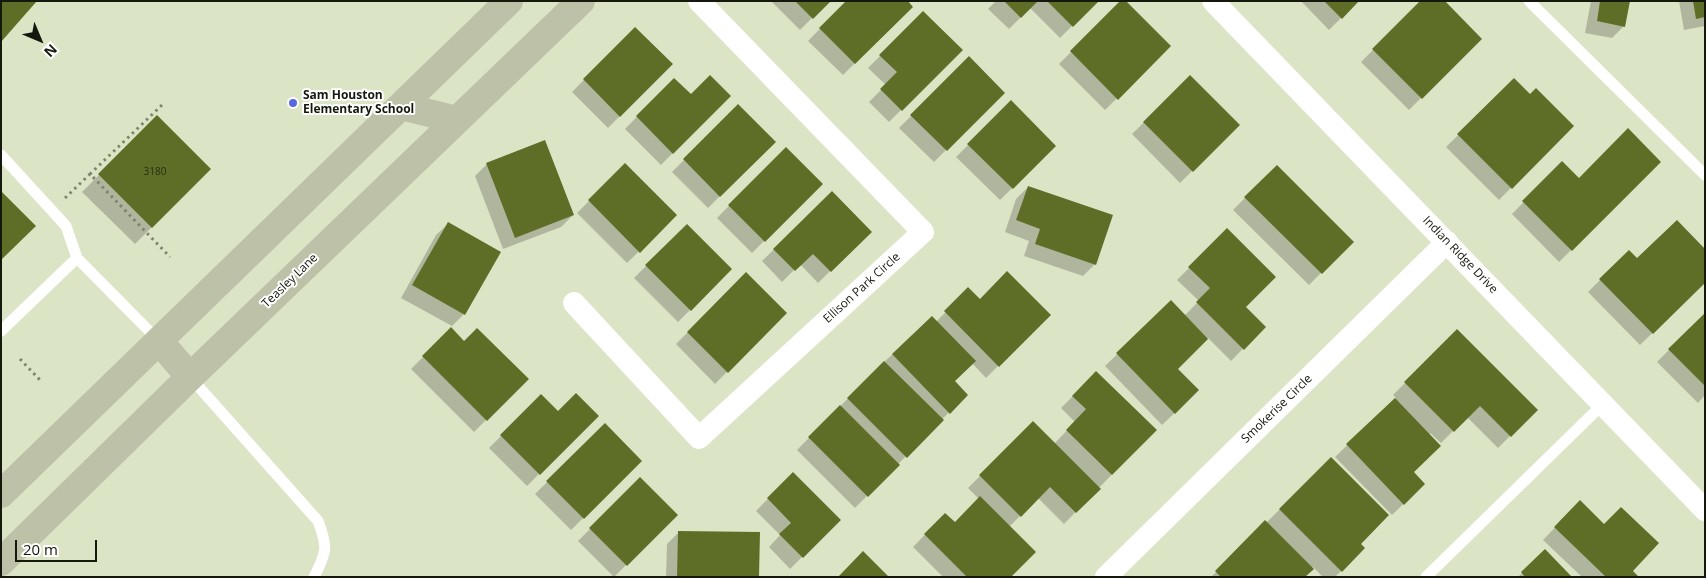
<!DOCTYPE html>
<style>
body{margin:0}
#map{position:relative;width:1706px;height:578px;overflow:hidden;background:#dce4c6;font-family:"Open Sans",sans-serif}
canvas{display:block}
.frame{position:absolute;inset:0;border:2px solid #15180d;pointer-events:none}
.north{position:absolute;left:15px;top:15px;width:50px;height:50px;-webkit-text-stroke:4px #fff;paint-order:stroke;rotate:135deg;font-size:14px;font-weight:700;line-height:20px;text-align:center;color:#15180d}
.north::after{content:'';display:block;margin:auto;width:18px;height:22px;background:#15180d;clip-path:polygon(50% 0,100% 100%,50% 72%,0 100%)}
.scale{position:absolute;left:15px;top:540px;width:82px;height:22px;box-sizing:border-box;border:2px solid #15180d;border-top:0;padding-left:6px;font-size:15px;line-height:18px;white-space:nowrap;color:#15180d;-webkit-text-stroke:4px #fff;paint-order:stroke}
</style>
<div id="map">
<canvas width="1706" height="578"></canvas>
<div class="frame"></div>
<div class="north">N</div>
<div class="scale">20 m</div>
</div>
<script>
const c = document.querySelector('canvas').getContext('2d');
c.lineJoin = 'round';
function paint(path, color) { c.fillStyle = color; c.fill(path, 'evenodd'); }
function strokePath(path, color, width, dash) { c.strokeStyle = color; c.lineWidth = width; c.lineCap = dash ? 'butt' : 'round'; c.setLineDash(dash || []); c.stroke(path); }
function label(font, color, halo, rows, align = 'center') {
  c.font = font + ' "Open Sans",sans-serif'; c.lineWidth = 4; c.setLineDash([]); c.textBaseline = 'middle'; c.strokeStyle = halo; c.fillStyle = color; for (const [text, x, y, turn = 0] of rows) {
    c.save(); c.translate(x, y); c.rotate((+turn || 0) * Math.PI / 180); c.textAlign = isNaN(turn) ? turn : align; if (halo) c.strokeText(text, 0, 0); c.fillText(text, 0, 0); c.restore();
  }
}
const shadow = new Path2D(`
 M771 1H829L800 30Z
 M847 1 911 7 843 75 808 41Z
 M996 1H1097L1060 38 1030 8 1009 29 988 9Z
 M1122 1 1170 46 1105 110 1059 64Z
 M1301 1H1358L1329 30Z
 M1422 1 1480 39 1409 110 1361 62Z
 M1591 1H1629L1624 26 1612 38 1585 33Z
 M1679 1H1705V26L1684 30Z
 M923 13 961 50 889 122 869 102 886 85 868 68Z
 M635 28 671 64 608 128 572 92Z
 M969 58 1003 93 934 162 899 128Z
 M1190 77 1238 125 1180 183 1132 134Z
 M674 79 691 96H729L661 165 625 129Z
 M1514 80 1530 96 1572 126 1499 200 1446 147Z
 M1011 102 1055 146 1000 200 956 157Z
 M738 106 774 142 708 208 672 172Z
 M157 117 210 169 135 244 82 192Z
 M786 148 821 184 752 253 717 218Z
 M1660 162 1559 262 1512 214 1562 163 1579 180Z
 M487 164 573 215 561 227 503 249 475 176Z
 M625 165 676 215 627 263 577 213Z
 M1277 166 1352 242 1309 285 1233 210Z
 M1028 187 1095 264 1083 276 1024 256 1029 241 1005 232 1016 199Z
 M832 193 870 232 818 283 800 264 782 282 762 261Z
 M448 224 499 253 464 314 452 326 401 298 436 235Z
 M687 225 731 269 678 322 634 278Z
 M1227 230 1245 307 1264 327 1231 361 1208 338 1176 369 1186 402 1162 425 1105 366 1171 302 1184 316 1199 301 1177 280Z
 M1637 260 1705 282 1640 345 1588 292 1600 280Z
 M746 274 785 313 715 384 676 344Z
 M968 289 980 301 1049 315 986 378 972 363 953 381 966 395 855 508 797 450 884 362 932 318 936 322Z
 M1705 314V395L1698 403 1657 362Z
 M451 329 464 343 527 379 474 432 411 369Z
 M1457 331 1536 410 1498 448 1467 417 1441 443 1430 433 1412 472 1424 484 1392 515 1335 457 1396 398 1393 395Z
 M1096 373 1155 430 1064 524 1038 498 1009 527 1010 577H943L913 547 945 514 955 524 979 499 968 488 1033 423 1054 444 1075 422 1061 408Z
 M541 396 558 413 597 416 527 486 489 448Z
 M605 425 641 461 571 530 535 494Z
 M1331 459 1359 544 1364 548 1335 577H1323L1313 567 1304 577H1211Z
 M793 473 839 520 790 569 769 547 780 535 756 511Z
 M640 479 676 515 614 577 578 541Z
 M1568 514 1631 571 1637 577H1582L1543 540Z
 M679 532 757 577H666L667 544Z
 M1544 551 1570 577H1518Z`);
const building = new Path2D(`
 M1 1H37L1 42Z
 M795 1H831L813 19Z
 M846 1H908L913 7 855 64 819 28Z
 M1004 1H1038L1021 18Z
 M1047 1H1099L1073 27Z
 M1120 1H1126L1171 46 1118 100 1070 51Z
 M1324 1H1359L1342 19Z
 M1420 1H1445L1482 39 1422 99 1372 49Z
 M1600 1H1630L1625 27 1597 21Z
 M1693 1H1705V17L1696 19Z
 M923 11 963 50 902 111 880 89 897 72 879 55Z
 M635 27 673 64 620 117 583 79Z
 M969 56 1005 93 947 151 910 115Z
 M710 75 731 96 673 154 636 116 674 78 691 94Z
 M1190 75 1240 125 1193 172 1143 122Z
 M1514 78 1530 94 1536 88 1574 126 1512 189 1457 134Z
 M1011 100 1056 146 1013 189 967 144Z
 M738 104 776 142 720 197 683 159Z
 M157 115 211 169 152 228 98 174Z
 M1628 128 1661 162 1572 251 1522 201 1562 161 1579 178Z
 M545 140 574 215 515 238 486 163Z
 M786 147 823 184 765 242 728 205Z
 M625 163 677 215 640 253 588 200Z
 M1277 165 1354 242 1322 274 1244 197Z
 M1028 186 1113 215 1096 265 1035 244 1040 229 1016 220Z
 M1 191 36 226 1 260Z
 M832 191 872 232 831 272 813 254 795 271 773 249Z
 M1677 220 1705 249V283L1653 334 1599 279 1629 250 1637 258Z
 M448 222 501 252 465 315 412 285Z
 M687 224 732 269 691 311 645 265Z
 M1227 228 1276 277 1246 307 1266 327 1244 350 1196 302 1210 288 1188 267Z
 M1007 271 1051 315 999 367 944 311 968 287 980 299Z
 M746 272 787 313 728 373 687 332Z
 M1171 300 1208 339 1178 369 1199 390 1175 414 1116 353Z
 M1705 313V386L1668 349Z
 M932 316 976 361 955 381 968 395 950 414 892 354Z
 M451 327 464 341 477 328 529 379 487 421 422 356Z
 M1457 329 1538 410 1511 437 1480 406 1454 432 1404 382Z
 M884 361 944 420 907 458 847 398Z
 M1096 371 1157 430 1112 475 1066 430 1086 409 1072 396Z
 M576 393 599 416 540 475 500 435 541 394 558 411Z
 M1395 398 1441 446 1414 472 1425 484 1404 505 1346 444Z
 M840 405 900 465 868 497 808 437Z
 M1033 421 1101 489 1076 513 1050 487 1021 517 979 475Z
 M605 423 642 461 584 519 546 481Z
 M1331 457 1389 515 1361 544 1365 548 1342 572 1279 509Z
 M793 472 841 520 803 558 779 534 791 523 767 498Z
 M640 477 678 515 627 566 589 528Z
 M980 496 1036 552 1011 577H967L924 534 945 513 955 522Z
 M1580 500 1604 524 1621 507 1659 543 1633 571 1639 577H1606L1554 527Z
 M1265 520 1314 569 1305 577H1221L1215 571Z
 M678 531 760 532 759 577H677Z
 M1545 549 1572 577H1525L1521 572Z
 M863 551 889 577H838Z`);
const path = new Path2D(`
 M162 105 90 174 170 257
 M65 198 90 174
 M20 359 40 380`);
const lane = new Path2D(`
 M1529 1 1705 175
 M1 155 66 226 77 258 159 341
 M1 331 77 258
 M190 377 318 521C328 547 327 552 314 577
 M1426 577 1603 404`);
const street = new Path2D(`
 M1213 1 1705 510
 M574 303 699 438 923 232 699 1
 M1106 577 1447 242`);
const secondary = new Path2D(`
 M401 106 457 120
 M159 341 190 377
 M1 494 509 1
 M1 562 190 377 581 1`);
const markers = [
 [293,103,5,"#5868de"]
];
const numberNames = [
 ["3180",155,172]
];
const poiNames = [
 ["Sam Houston",303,96],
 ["Elementary School",303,110]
];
const streetNames = [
 ["Indian Ridge Drive",1460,255,46],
 ["Teasley Lane",290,281,-44],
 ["Ellison Park Circle",862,288,-42],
 ["Smokerise Circle",1277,409,-44]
];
paint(shadow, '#0003');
paint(building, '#5f6e27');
strokePath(path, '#7d836e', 3, [2.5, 4]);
strokePath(lane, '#fff', 11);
strokePath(street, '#fff', 22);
strokePath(secondary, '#bcc1a7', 28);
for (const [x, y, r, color] of markers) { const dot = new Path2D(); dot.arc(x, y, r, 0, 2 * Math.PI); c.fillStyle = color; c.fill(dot); strokePath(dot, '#fff', 2); }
label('10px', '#282e14', null, numberNames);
label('bold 12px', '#15180d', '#fff', poiNames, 'left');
label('12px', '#15180d', '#fff', streetNames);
</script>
